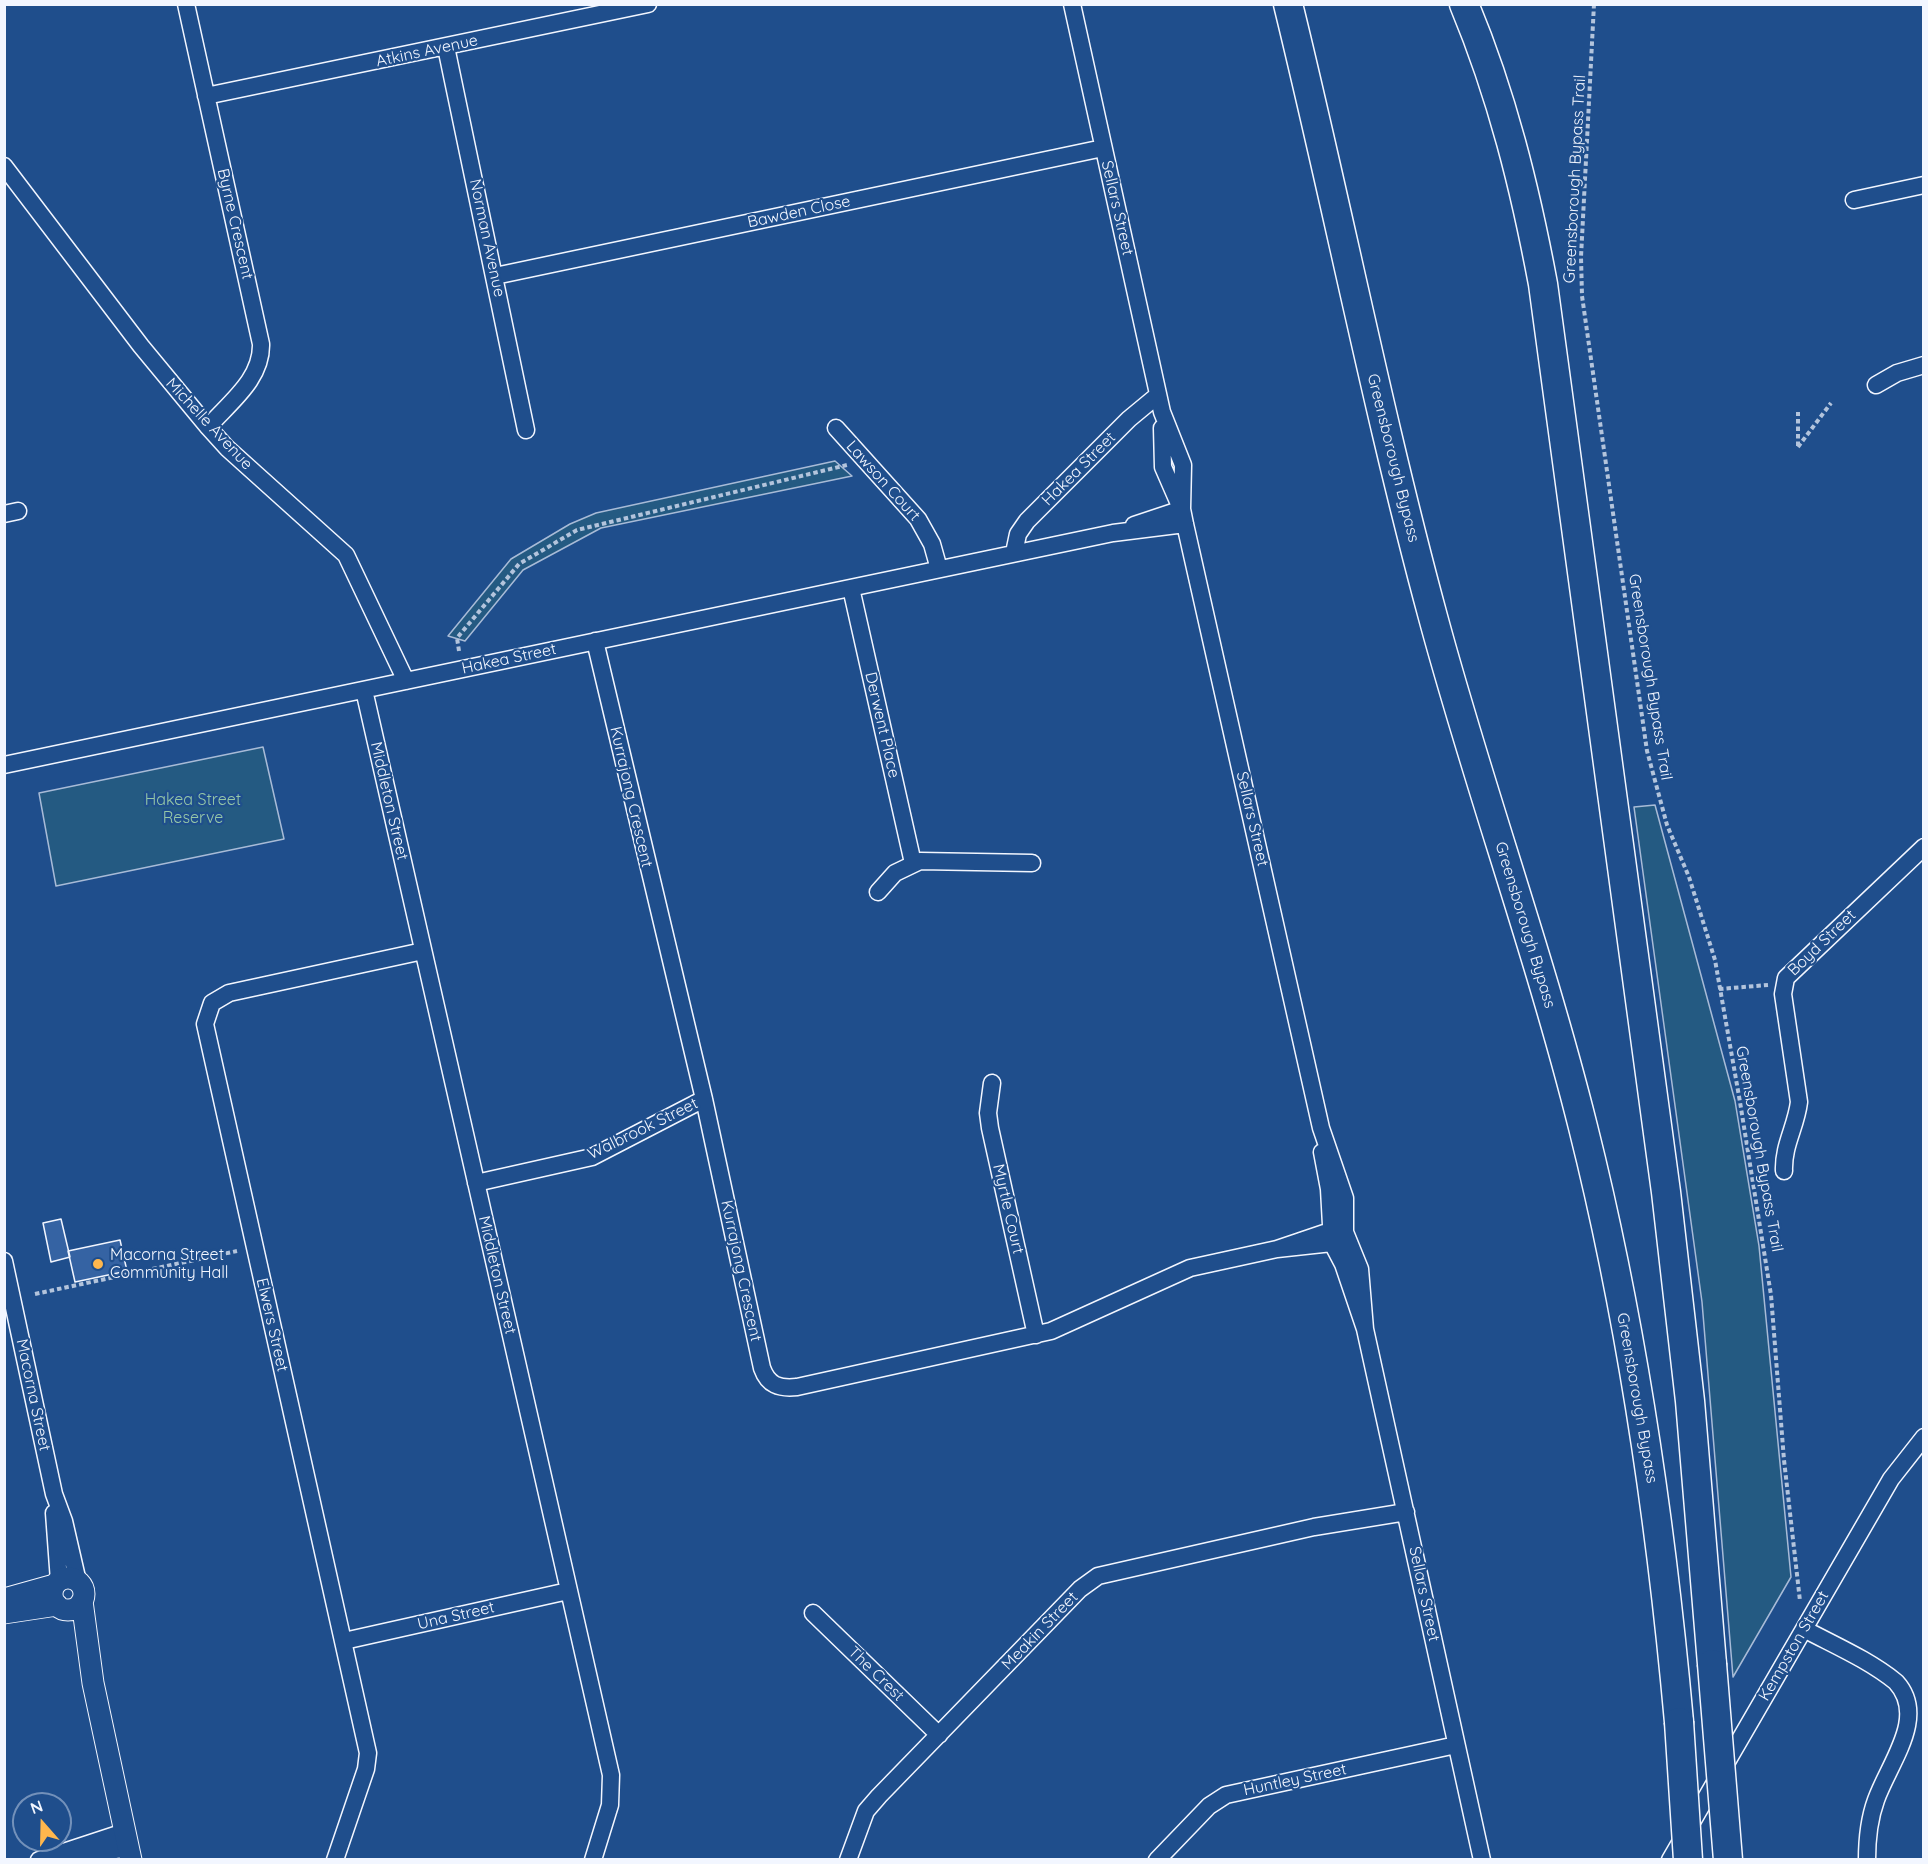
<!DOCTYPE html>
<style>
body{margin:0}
#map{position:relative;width:1928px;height:1864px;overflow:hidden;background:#1f4e8c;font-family:Quicksand,sans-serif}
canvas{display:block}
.frame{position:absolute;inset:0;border:6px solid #f2f6ff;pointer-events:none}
.north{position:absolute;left:12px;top:1792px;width:60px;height:60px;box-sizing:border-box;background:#1f4e8c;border:2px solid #7391ba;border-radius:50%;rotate:340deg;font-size:16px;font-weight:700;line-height:24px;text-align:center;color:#f2f6ff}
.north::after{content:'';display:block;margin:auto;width:21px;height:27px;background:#ffb74d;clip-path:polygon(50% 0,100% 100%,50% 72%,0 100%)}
</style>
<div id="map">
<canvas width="1928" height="1864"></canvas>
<div class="frame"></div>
<div class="north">N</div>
</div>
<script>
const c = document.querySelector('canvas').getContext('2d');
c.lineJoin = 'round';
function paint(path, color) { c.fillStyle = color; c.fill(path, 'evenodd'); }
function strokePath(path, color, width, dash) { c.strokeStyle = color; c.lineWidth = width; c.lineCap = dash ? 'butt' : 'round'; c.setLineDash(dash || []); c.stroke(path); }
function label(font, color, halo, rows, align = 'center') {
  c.font = font + ' Quicksand,sans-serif'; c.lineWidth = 4.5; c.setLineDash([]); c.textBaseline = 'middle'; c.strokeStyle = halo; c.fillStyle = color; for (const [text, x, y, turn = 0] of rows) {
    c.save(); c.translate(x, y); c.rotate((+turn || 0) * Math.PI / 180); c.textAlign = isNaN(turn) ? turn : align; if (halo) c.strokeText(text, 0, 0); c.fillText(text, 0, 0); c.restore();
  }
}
const green = new Path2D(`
 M835 461 852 476 601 528 523 570 465 641 448 636 511 559 570 524 596 513Z
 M263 747 284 839 56 886 39 793Z
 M1655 805 1735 1101 1759 1246 1791 1577 1733 1677 1702 1302 1634 807Z`);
const building = new Path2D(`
 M61 1219 70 1257 51 1262 43 1223Z
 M120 1240 127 1271 75 1282 68 1251Z`);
const path = new Path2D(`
 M1594 4 1581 257 1582 296 1647 751 1667 825 1689 877 1715 960 1740 1102 1771 1295 1784 1460 1800 1601
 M1798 446V412
 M1798 447 1831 403
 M459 651 457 638 519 564 577 530 847 465
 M1719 989 1768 985
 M35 1294 237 1251`);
const minor = new Path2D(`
 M186 4 261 344C262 379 230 402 208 427
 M1072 4 1162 412 1183 465 1182 509 1185 524 1321 1128 1345 1198V1232L1360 1269 1365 1329
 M446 47 526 430
 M206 96 648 4
 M4 166 141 346 208 427 227 448 346 555 406 681
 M1854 200 1924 185
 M495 276 1103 148
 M1876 385 1897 373 1924 365
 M836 428 918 519 932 544 939 569
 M1162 428 1163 467 1180 506
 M4 514 18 511
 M1134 525 1182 509
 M1014 553 1018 534 1027 521 1129 419 1158 395
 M851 588 913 863
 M595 641 704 1099 762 1368C768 1385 779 1389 797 1387L1051 1331 1190 1268 1277 1249 1332 1243 1345 1232 1330 1231 1277 1249
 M364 690 611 1775 610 1805 593 1860
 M4 765 1113 533 1185 524
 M878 892 895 873 920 861 1032 863
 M992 1083 988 1113 990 1128 1036 1335
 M1322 1152 1329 1189 1332 1243 1343 1264 1365 1329 1482 1860
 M1784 1171C1783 1145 1796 1127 1799 1102L1783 994 1786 978 1924 847
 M476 1183 592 1157 704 1099
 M4 1261 54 1494 64 1521 78 1582
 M54 1513 59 1581
 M813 1613 939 1735
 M1804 1629C1834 1645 1869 1660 1896 1682 1928 1717 1889 1763 1876 1800 1869 1819 1867 1840 1867 1860
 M344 1641 568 1591
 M76 1856 128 1848
 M39 1860 124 1832
 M335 1860 366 1769 368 1753 205 1024 212 1003 229 993 423 951
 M848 1860 866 1811 879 1796 1080 1589 1098 1576 1314 1527 1406 1512
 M1157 1860 1209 1806 1226 1795 1456 1745
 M1670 1860 1891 1479 1924 1437`);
const tertiary = new Path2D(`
 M52 1594a16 16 0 1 1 32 0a16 16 0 1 1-32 0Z
 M4 1599 54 1585
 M82 1601 93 1683 131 1860
 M4 1613 57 1605`);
const trunk = new Path2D(`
 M1288 4C1338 208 1378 414 1433 617 1479 788 1540 955 1583 1127 1632 1322 1661 1522 1679 1722
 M1464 4C1502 95 1525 188 1543 284L1666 1192 1690 1401 1712 1664`);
const trunkBridge = new Path2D(`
 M1712 1664 1728 1860
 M1679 1722 1688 1860`);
const markers = [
 [98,1264,6,"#ffb74d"]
];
const streetNames = [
 ["Atkins Avenue",427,51,-12],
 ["Greensborough Bypass Trail",1575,179,-87],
 ["Sellars Street",1117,208,77],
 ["Bawden Close",799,212,-12],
 ["Byrne Crescent",235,224,77],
 ["Norman Avenue",487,238,78],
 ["Michelle Avenue",209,424,47],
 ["Greensborough Bypass",1393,458,76],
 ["Hakea Street",1079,469,-45],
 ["Lawson Court",883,481,48],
 ["Hakea Street",509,659,-12],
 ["Greensborough Bypass Trail",1650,677,81],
 ["Derwent Place",882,725,77],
 ["Kurrajong Crescent",631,797,77],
 ["Middleton Street",389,801,77],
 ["Sellars Street",1252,819,77],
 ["Greensborough Bypass",1525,925,73],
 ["Boyd Street",1822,943,-44],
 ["Walbrook Street",643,1129,-26],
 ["Greensborough Bypass Trail",1759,1149,80],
 ["Myrtle Court",1008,1209,77],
 ["Kurrajong Crescent",741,1271,78],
 ["Middleton Street",497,1275,77],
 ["Elwers Street",272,1325,77],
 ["Macorna Street",33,1395,78],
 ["Greensborough Bypass",1637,1398,80],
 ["Sellars Street",1424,1594,78],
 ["Una Street",456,1616,-13],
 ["Meakin Street",1040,1631,-46],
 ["Kempston Street",1794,1646,-60],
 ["The Crest",876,1674,44],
 ["Huntley Street",1295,1780,-12]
];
const parkNames = [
 ["Hakea Street",193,800],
 ["Reserve",193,818]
];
const poiNames = [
 ["Macorna Street",110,1255],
 ["Community Hall",110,1273]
];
paint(green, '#245a82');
strokePath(green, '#a8bbd7', 1.5);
paint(building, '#3563a3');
strokePath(building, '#f2f6ff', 1.5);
strokePath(minor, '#f2f6ff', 19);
strokePath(tertiary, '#f2f6ff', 23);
strokePath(trunk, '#f2f6ff', 31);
strokePath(path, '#b3c4dc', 4, [4.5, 3]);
strokePath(minor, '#1f4e8c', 16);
strokePath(tertiary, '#1f4e8c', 21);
strokePath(trunk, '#1f4e8c', 28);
strokePath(trunkBridge, '#f2f6ff', 31, []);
strokePath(trunkBridge, '#1f4e8c', 28);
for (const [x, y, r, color] of markers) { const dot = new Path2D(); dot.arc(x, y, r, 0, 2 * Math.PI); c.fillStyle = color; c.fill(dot); strokePath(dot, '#1f4e8c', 2); }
label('16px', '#f2f6ff', '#1f4e8c', streetNames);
label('16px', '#97c8a6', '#1f4e8c', parkNames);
label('16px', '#f2f6ff', '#1f4e8c', poiNames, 'left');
</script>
